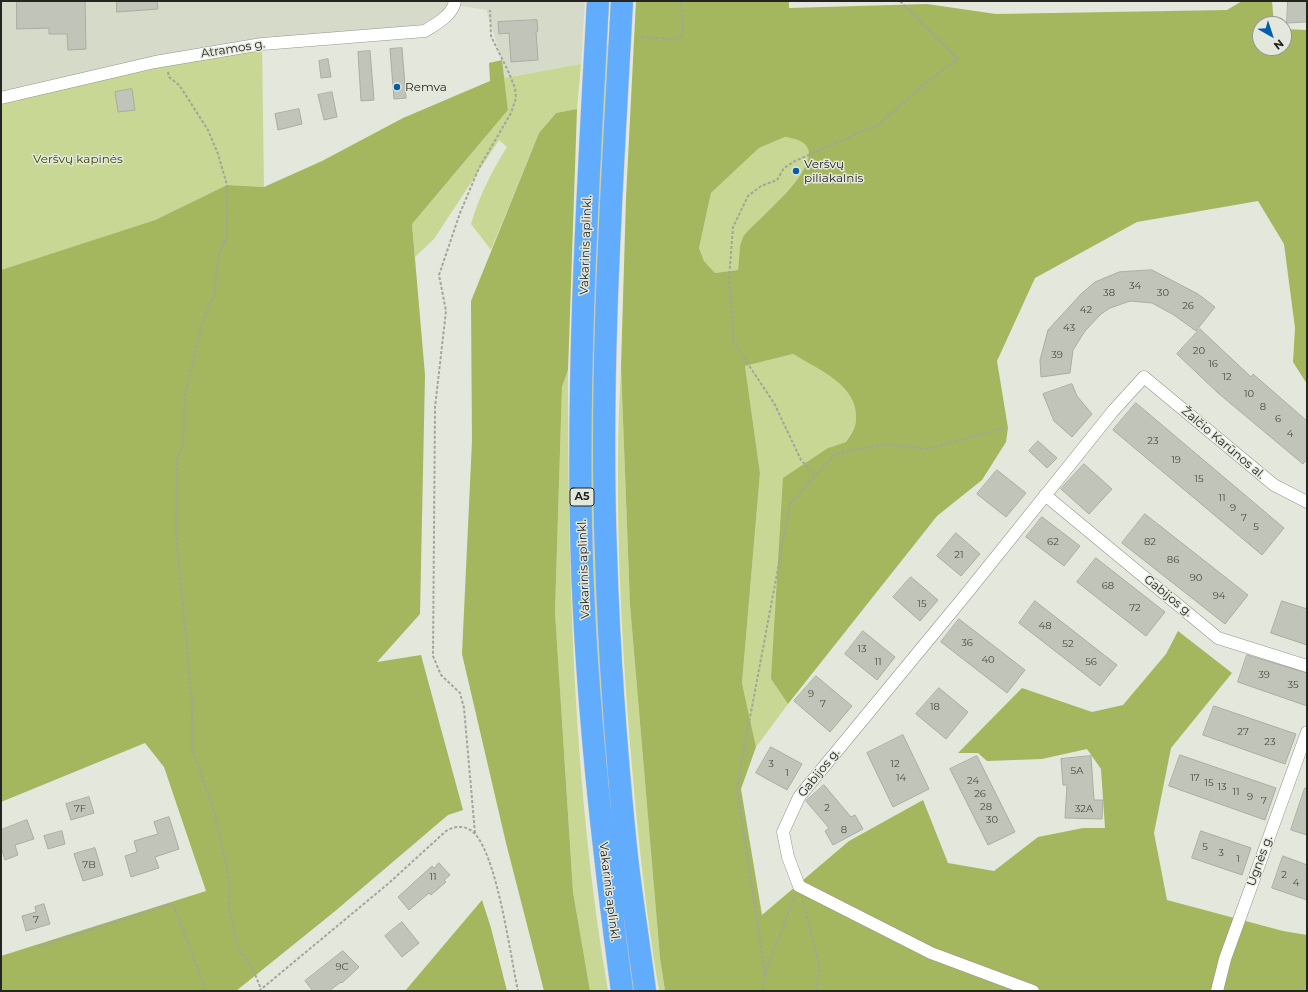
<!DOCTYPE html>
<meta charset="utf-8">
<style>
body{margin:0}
#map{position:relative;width:1308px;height:992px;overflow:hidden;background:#e4e7dc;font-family:Montserrat,sans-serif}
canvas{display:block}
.frame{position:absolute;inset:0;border:2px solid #242521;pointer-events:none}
.north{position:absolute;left:1252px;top:16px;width:40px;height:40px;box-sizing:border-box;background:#e4e7dc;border:1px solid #979991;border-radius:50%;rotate:141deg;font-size:11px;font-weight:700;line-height:16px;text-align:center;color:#242521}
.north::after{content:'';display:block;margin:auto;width:14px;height:18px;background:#0160ad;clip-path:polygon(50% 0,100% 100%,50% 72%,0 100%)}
</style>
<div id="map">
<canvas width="1308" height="992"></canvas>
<div class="frame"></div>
<div class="north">N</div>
</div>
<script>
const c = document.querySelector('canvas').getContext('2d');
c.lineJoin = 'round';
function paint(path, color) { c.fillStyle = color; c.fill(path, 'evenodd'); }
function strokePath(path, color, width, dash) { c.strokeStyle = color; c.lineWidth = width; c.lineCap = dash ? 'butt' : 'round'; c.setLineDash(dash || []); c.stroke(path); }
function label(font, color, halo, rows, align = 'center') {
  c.font = font + ' Montserrat,sans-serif'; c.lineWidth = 3; c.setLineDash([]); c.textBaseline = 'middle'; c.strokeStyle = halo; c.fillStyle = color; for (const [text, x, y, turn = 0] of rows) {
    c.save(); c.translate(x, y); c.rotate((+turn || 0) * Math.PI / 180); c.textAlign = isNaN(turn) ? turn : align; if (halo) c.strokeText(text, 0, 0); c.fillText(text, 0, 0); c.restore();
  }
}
const built = new Path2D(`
 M1 1H585L581 64 504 78 502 60 486 10 455 5 425 31 262 44 1 98Z`);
const green = new Path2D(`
 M262 44 264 187 227 185 155 220 1 270V98Z
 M606 45 613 46 605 703 637 991H631L609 822 593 598 590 482 593 311Z
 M581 64 577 109 556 113 539 133 491 250 471 224C479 196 492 171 507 147L499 140 434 239 415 257 412 224 508 110 504 78Z
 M785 137C811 140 815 152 802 174L740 246 738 270 715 273 704 261 699 248 711 193 759 148Z
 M793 354C817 369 859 385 856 420 856 427 849 436 846 442L828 448 771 679 788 704 756 747 742 683 760 473 745 366Z
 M621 367 630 605 660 958 665 991H659C645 909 637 827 630 744 620 619 614 493 621 367Z
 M568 370C568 577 573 786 608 991H590L573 892 555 612 562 387Z`);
const forest = new Path2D(`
 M636 1H789V8L927 4 996 14 1227 10 1242 1H1272L1274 24H1260V48H1284V29L1307 30V384L1293 362 1295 328 1284 244 1258 201 1137 222 1035 278 997 361 1008 428 1006 442 982 480 937 516 788 704 771 679 783 478 828 448 846 442C850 436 856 427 856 420 859 385 817 369 793 354L745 366 760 473 742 683 756 747 741 789 762 915 849 841 923 800 948 863 994 871 1038 837 1083 828H1105L1101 769 1087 749 1042 759 987 761 978 753H958L1022 688 1092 712 1123 705 1166 654 1178 631 1232 673 1171 748 1154 833 1167 900 1283 931 1307 935V991H665L660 958 630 605 621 367 626 198ZM785 137C853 145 756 219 743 237L740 246 738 270 715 273 704 261 699 248 711 193 759 148Z
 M502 60 508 110 412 224 425 375 420 614 377 662 421 655 463 810 448 815 334 912 236 991H1V956L206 891 164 767 145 743 1 802V270L155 220 227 185 264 187 322 161 403 118 490 81 489 63Z
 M577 109 568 370 562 387 555 612 573 892 590 991H544L506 843 462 654 472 441 471 301 539 133 556 113Z
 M482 900 491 928 507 991H405Z`);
const building = new Path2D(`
 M17 1H85L86 49 68 50 67 34H49V28L17 29Z
 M117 1H157L158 9 117 12Z
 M1288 1H1307V22L1287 23Z
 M537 20 538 31 536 32 538 60 511 62 509 33 499 34 498 22Z
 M402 48 406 98 394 99 390 49Z
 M370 51 374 100 361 101 358 52Z
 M328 59 331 77 321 78 319 61Z
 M132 89 135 110 118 112 115 92Z
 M332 92 337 117 324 120 318 95Z
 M299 109 302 124 278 130 275 114Z
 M1152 270 1198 294 1215 307 1196 331 1174 315 1152 303 1130 301 1110 308 1101 314 1085 331 1073 350 1070 373 1041 377 1040 360 1048 330 1082 293 1095 282 1119 272Z
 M1200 329 1251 377 1253 374 1307 421V459L1303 464 1218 393 1177 354Z
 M1072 384 1077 396 1092 414 1072 437 1054 421 1043 394Z
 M1136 403 1284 528 1262 555 1113 430Z
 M1038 441 1057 458 1047 468 1029 451Z
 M1084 464 1112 489 1089 514 1061 489Z
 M997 470 1026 493 1006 517 977 494Z
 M1145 514 1248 595 1225 624 1122 543Z
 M1042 517 1080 546 1064 566 1026 537Z
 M956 533 980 554 961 576 937 556Z
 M1096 558 1165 612 1146 636 1077 582Z
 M911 577 938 600 920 621 893 597Z
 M1035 601 1117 665 1100 686 1019 623Z
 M1282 601 1307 609V645L1271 633Z
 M959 619 1025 670 1007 693 941 642Z
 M863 631 895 657 877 680 845 654Z
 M1247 655 1307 673V706L1238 682Z
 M816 676 852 706 830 732 794 701Z
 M939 688 968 712 946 739 916 714Z
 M1214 706 1296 734 1285 764 1203 735Z
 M903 735 929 789 893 807 867 753Z
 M771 747 802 764 787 790 756 773Z
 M1180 755 1276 788 1265 820 1169 786Z
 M977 756 1015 832 988 845 950 769Z
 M1091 756 1094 800H1103L1102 819 1065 818 1067 785H1063L1061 759Z
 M824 785 851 817 855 815 863 829 833 845 825 831 829 828 806 801Z
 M1305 788H1307V835L1291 830Z
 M89 797 94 813 71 820 66 804Z
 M169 817 179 849 155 857 159 868 131 877 125 856 137 852 134 841 158 834 154 822Z
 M27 820 34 839 15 845 18 855 5 860 1 847V830Z
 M62 831 65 844 48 849 44 836Z
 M1201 831 1251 848 1242 875 1192 858Z
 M95 848 103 875 83 881 74 854Z
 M1283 856 1307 865V900L1272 888Z
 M439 863 450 875 444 880 446 882 431 895 429 893 409 910 398 897 432 866 434 868Z
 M44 904 50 924 26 931 22 916 36 912 35 907Z
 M402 922 419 943 402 957 385 936Z
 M343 951 359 967 342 983 341 982 329 991H313L305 981Z`);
const path = new Path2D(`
 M761 1H763
 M641 37 672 39 679 38 683 32 681 1
 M168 72 169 77 179 85 187 97 208 130 218 154 227 185V236L219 254 214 296 203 319 185 396 183 446 177 460 176 532 192 702V749L215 814 230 883 229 907 238 948 252 967 261 989
 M815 475 801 460 774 403 734 343 729 279 733 227 748 196 761 186 777 180 784 168 795 161 879 124 928 81 958 59 900 1
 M475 833 464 708 460 693 441 675 433 656 435 407 446 311 439 275 460 213 479 168 511 113 516 98 515 88 509 73 491 36 490 10
 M803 901 820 968 816 991
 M38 947 167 905 174 906 206 991
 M765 973 737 787 790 504 836 453 887 444 927 449 1004 428
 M259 991 389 883 446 831C456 825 468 825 476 835 498 862 510 954 518 991
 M762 991 765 973 795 896`);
const street = new Path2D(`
 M1 98 155 62 262 44 425 31C436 24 453 15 455 1
 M1045 495 1218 638 1307 666
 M1033 991 931 953 799 886 788 857 783 832 799 797 963 598 1113 411 1144 377 1274 485 1307 502
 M1217 991 1225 959 1307 732`);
const highway = new Path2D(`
 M598 1C588 188 576 377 582 564 587 707 603 849 622 991
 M622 1C612 185 599 370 606 554 609 652 616 750 626 848 631 896 639 943 645 991`);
const markers = [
 [397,87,4,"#0160ad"],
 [796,171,4,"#0160ad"]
];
const numberNames = [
 ["34",1135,286],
 ["38",1109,293],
 ["30",1163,293],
 ["26",1188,306],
 ["42",1086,310],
 ["43",1069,328],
 ["20",1199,351],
 ["39",1057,355],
 ["16",1213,364],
 ["12",1227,377],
 ["10",1249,394],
 ["8",1263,407],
 ["6",1278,419],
 ["4",1290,434],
 ["23",1153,441],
 ["19",1176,460],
 ["15",1199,479],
 ["11",1222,498],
 ["9",1233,508],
 ["7",1244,518],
 ["5",1256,527],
 ["62",1053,542],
 ["82",1150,542],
 ["21",959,555],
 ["86",1173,560],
 ["90",1196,578],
 ["68",1108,586],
 ["94",1219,596],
 ["15",922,604],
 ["72",1135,608],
 ["48",1045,626],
 ["36",967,643],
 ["52",1068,644],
 ["13",862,649],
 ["40",988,660],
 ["11",878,662],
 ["56",1091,662],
 ["39",1264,675],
 ["35",1293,685],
 ["9",811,694],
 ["7",823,704],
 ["18",935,707],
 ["27",1243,732],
 ["23",1270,742],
 ["3",771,764],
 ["12",895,764],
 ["5A",1077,771],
 ["1",787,773],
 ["14",901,778],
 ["17",1195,778],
 ["24",973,781],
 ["15",1209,783],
 ["13",1222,787],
 ["11",1236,792],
 ["26",980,794],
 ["9",1250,797],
 ["7",1264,801],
 ["28",986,807],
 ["2",827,808],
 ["7F",80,809],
 ["32A",1084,809],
 ["30",992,820],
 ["8",844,830],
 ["5",1205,847],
 ["3",1221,853],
 ["1",1238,859],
 ["7B",89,865],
 ["2",1284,875],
 ["11",433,877],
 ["4",1296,883],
 ["7",36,920],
 ["9C",342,967]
];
const shields = [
 [582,497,24]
];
const shieldNames = [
 ["A5",582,497]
];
const streetNames = [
 ["Atramos g.",233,49,-9],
 ["Vakarinis aplinkl.",586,245,-88],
 ["Žalčio Karūnos al.",1223,443,40],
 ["Vakarinis aplinkl.",584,569,-92],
 ["Gabijos g.",1168,596,39],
 ["Gabijos g.",819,773,-51],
 ["Ugnės g.",1260,861,-70],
 ["Vakarinis aplinkl.",609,892,83]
];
const poiNames = [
 ["Remva",405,87],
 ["Veršvų",804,164],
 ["piliakalnis",804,178]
];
const parkNames = [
 ["Veršvų kapinės",78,159]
];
paint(built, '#d6dbc9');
paint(green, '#c8d793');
paint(forest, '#a4b65e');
paint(building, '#c1c4b9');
strokePath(building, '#aaada2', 1);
strokePath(street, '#93968c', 13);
strokePath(highway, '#c6c6c5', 23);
strokePath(path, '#a2a59c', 2, [3, 2]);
strokePath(street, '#fff', 12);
strokePath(highway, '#61acfc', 22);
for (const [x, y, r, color] of markers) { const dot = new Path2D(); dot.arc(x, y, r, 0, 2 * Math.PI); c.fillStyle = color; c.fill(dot); strokePath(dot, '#e4e7dc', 1.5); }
label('10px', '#4b4d47', null, numberNames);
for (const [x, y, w] of shields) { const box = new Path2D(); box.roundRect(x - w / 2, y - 9, w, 18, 3); c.fillStyle = '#e4e7dc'; c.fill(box); strokePath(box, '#242521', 1); }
label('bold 11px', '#242521', null, shieldNames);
label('12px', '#242521', '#e4e7dc', streetNames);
label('12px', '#242521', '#e4e7dc', poiNames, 'left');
label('12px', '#3c4701', '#e4e7dc', parkNames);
</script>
